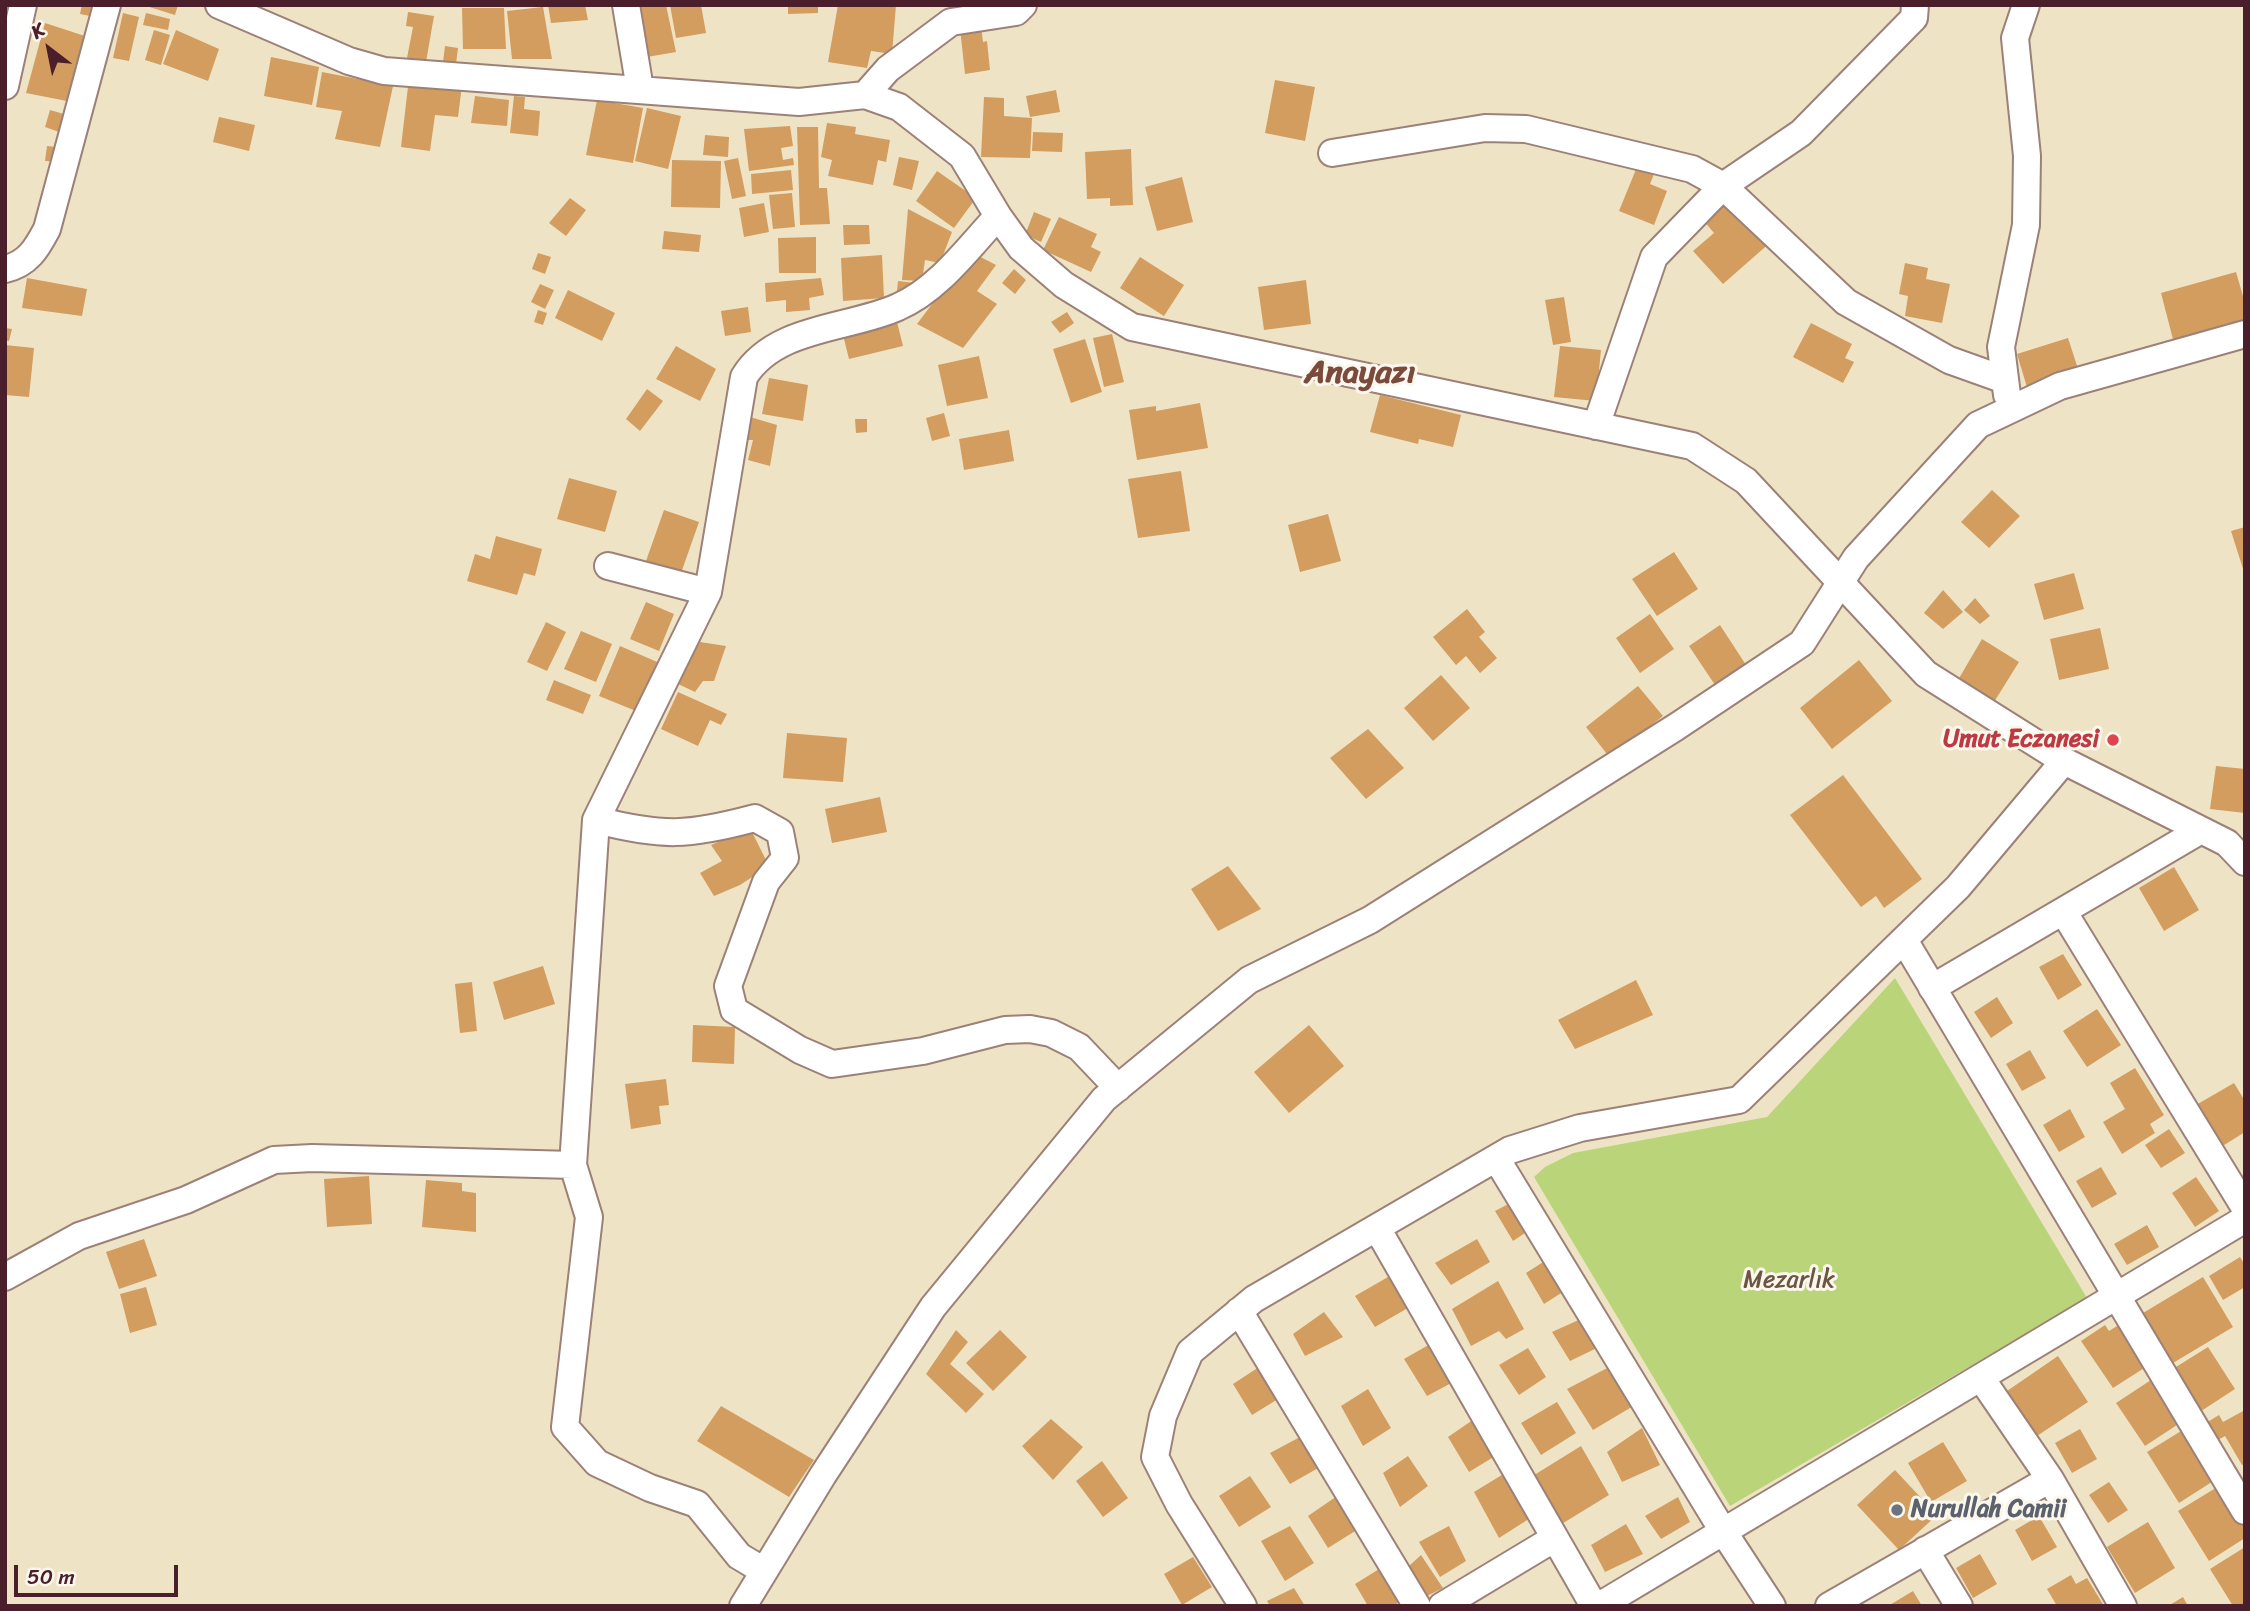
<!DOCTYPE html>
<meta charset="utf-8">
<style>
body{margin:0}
#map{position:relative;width:2250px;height:1611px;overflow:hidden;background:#efe3c6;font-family:Sriracha,sans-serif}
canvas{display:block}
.frame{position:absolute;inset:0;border:7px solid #4a1f2b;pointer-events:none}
.north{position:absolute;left:14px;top:14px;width:70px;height:70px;-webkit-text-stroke:5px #fbf7ec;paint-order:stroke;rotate:328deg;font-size:19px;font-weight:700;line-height:28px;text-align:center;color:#4a1f2b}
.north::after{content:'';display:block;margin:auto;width:24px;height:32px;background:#4a1f2b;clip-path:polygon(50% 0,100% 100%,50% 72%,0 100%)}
.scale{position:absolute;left:14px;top:1565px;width:164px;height:32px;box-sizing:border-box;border:4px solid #4a1f2b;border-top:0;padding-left:9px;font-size:21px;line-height:24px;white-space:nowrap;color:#4a1f2b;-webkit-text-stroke:5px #fbf7ec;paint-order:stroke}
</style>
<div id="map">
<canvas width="2250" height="1611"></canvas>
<div class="frame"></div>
<div class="north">K</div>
<div class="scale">50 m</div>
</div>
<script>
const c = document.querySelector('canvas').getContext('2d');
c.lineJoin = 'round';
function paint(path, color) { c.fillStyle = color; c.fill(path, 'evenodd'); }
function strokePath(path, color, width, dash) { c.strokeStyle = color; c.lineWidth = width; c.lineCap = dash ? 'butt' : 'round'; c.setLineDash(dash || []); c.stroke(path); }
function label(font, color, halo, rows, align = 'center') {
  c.font = font + ' Sriracha,sans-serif'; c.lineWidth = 6; c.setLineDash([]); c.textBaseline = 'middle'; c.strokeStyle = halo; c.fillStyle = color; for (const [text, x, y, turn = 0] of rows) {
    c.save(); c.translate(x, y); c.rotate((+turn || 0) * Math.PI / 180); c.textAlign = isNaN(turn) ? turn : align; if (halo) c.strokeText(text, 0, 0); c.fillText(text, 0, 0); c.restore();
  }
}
const green = new Path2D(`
 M1895 978 2087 1298 1730 1506 1534 1177 1545 1167 1573 1153 1767 1117Z`);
const building = new Path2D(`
 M82 5H98L95 17 80 14Z
 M143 5H178L175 15Z
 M548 5H585L588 20 551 23Z
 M637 5H666L676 52 647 57Z
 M670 5H701L706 33 676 38Z
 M788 5H818V13L788 14Z
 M838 5H896L892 54 871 51 867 68 828 62Z
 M543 7 552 59H512L507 11Z
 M462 8H504L506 49H463Z
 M408 12 434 16 426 62 407 58 413 27 406 26Z
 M123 13 139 17 129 61 113 58Z
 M146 13 170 19 168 30 143 25Z
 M45 23 94 39 77 103 26 93Z
 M981 26 983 42 987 41 990 70 965 74 960 28Z
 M154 30 170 35 161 65 145 60Z
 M176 30 219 49 208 81 163 64Z
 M445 46 458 48 456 64 443 62Z
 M271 57 319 67 312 105 264 96Z
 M322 72 393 86 380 147 335 139 342 111 316 107Z
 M409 78 462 85 458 117 435 115 430 151 401 147Z
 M1275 80 1315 87 1305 141 1265 133Z
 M1056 90 1060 112 1030 117 1026 96Z
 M475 96 509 100 507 126 471 123Z
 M514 96 525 97 524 109 540 111 538 136 510 133Z
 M984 97 1004 98V116L1032 118 1030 158 981 157Z
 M597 100 643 108 633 163 586 155Z
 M647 108 681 116 668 169 635 161Z
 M50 110 67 115 62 133 45 127Z
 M219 117 255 125 249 151 213 142Z
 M827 123 856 127 855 134 890 140 886 162 878 160 873 185 828 176 832 160 821 157Z
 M790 126 793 146 781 148 783 160 793 158 794 165 749 171 744 129Z
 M797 127H818L819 188H827L830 224 800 225Z
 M1033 132 1063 133 1062 152 1032 151Z
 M705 135 729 137 728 157 703 155Z
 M47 146 64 148 62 162 45 161Z
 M1131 149 1133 205 1110 206V198L1087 199 1085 152Z
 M899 157 919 161 912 190 893 185Z
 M738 158 746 196 732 199 724 161Z
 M672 160 721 161 720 208 671 207Z
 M1639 162 1656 169 1650 184 1667 191 1654 225 1619 211Z
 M791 170 793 190 752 194 751 174Z
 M937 171 976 198 954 228 916 201Z
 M1182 177 1193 222 1157 231 1145 187Z
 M792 193 795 227 773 229 769 195Z
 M1731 195 1772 241 1723 284 1693 251 1714 233 1703 220Z
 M570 198 586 210 566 236 549 223Z
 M764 203 769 232 744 237 739 208Z
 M908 209 952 232 940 263 925 260 922 281 902 280Z
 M1034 212 1051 219 1041 242 1025 235Z
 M1059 217 1097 234 1091 247 1101 252 1091 272 1043 250Z
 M843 225H869L870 244 844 245Z
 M664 231 701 235 699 252 662 249Z
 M816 237V273H779L778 238Z
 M971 252 996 265 977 291 997 304 963 348 917 324Z
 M538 253 551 257 545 274 532 269Z
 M882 255 884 298 843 301 841 258Z
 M1140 257 1184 285 1164 316 1120 288Z
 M1905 263 1928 268 1926 279 1950 284 1942 323 1905 316 1908 296 1899 294Z
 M1014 269 1026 280 1015 294 1002 283Z
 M2236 272 2245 303V328L2175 347 2161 293Z
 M27 278 87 289 82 316 22 308Z
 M821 278 824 295 809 298 810 310 786 312V300L766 302 765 283Z
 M1306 280 1311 324 1264 330 1258 287Z
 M898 281 916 283 915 293 897 291Z
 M540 284 554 290 545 309 531 302Z
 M568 290 615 313 602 341 555 318Z
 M1564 297 1571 342 1553 345 1545 300Z
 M748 307 751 332 725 336 721 311Z
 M538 310 547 313 543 325 534 322Z
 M1067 312 1074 323 1060 333 1051 322Z
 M896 318 903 346 849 359 842 331Z
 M1811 323 1852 344 1845 358 1854 362 1843 383 1793 357Z
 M5 328 12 329 9 341 5 340Z
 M1112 334 1124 382 1104 387 1093 338Z
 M2068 338 2081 378 2029 394 2017 354Z
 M1085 339 1102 392 1071 403 1053 349Z
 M5 345 34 348 29 397 5 395Z
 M676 346 716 369 700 401 656 379Z
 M1560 346 1601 350 1596 401 1554 397Z
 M979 356 988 398 947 406 938 365Z
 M769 378 808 385 803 421 762 414Z
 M647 389 663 401 640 431 626 419Z
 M1380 395 1461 415 1453 447 1419 439 1418 444 1370 432Z
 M1200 403 1208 448 1137 460 1129 410 1156 406V411Z
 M944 413 950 436 932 441 926 418Z
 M750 417 777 425 770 466 748 460 753 440H744Z
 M855 419H867V432L856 433Z
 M1009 430 1014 461 964 470 959 439Z
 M1181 471 1190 531 1138 538 1128 479Z
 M569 478 617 491 605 532 557 519Z
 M1992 490 2020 516 1989 548 1961 522Z
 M664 510 699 522 681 573 646 561Z
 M1328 514 1341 561 1300 572 1288 525Z
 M2245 527V572H2244L2231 531Z
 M496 536 542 549 535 576 524 573 517 595 467 581 475 554 490 559Z
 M1674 552 1698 589 1657 616 1632 579Z
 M2074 573 2084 609 2044 620 2034 584Z
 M1943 590 1963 612 1943 629 1924 613Z
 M1975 598 1990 616 1980 624 1964 610Z
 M646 602 674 614 659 651 630 639Z
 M1467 609 1485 632 1479 637 1497 658 1480 673 1466 656 1456 665 1433 637Z
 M1650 614 1674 649 1640 673 1616 638Z
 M546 622 566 632 547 671 527 662Z
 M1720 625 1746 665 1715 685 1689 646Z
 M2100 628 2109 669 2059 680 2050 639Z
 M581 631 612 644 596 682 564 669Z
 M1982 639 2019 662 1994 702 1958 680Z
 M700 642 726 646 714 681H703L695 692 676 683Z
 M620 646 662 664 641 713 599 696Z
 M1859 660 1892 701 1832 749 1800 708Z
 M1441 675 1470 708 1433 741 1404 708Z
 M554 680 591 695 583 714 546 700Z
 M1638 686 1663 716 1610 758 1586 727Z
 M678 692 727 714 721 725 710 720 698 746 661 729Z
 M1368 729 1404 768 1366 799 1330 758Z
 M787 733 847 738 843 782 783 778Z
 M2216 766 2245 769V813L2210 809Z
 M1843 775 1922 879 1884 908 1876 896 1861 907 1790 815Z
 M880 797 887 832 832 843 825 809Z
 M750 828 769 866 740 885 714 896 700 873 722 861 711 845Z
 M1228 866 1261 909 1218 931 1191 889Z
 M2174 867 2199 910 2164 931 2139 888Z
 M2063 954 2082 985 2058 1000 2039 967Z
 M543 966 555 1004 504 1020 493 982Z
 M1636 980 1653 1015 1575 1049 1558 1020Z
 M472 982 477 1031 460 1033 455 984Z
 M1997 997 2013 1023 1991 1038 1974 1012Z
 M2097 1009 2121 1045 2087 1067 2063 1031Z
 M693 1025 735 1027 734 1064 692 1062Z
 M1309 1025 1344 1066 1289 1113 1254 1072Z
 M2030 1050 2046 1078 2022 1091 2006 1064Z
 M2135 1068 2164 1115 2150 1124 2155 1133 2122 1154 2103 1122 2125 1109 2110 1083Z
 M666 1079 669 1105 659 1106 661 1124 631 1129 625 1084Z
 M2234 1083 2245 1101V1132L2221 1147 2196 1105Z
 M2070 1109 2085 1137 2059 1152 2043 1125Z
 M2169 1129 2185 1153 2161 1168 2145 1145Z
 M2101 1167 2117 1194 2092 1208 2076 1181Z
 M369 1176 372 1224 327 1227 324 1179Z
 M2196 1177 2219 1211 2195 1227 2172 1193Z
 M426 1180 462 1183V1191L476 1193V1232L422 1227Z
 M1516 1200 1534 1227 1513 1241 1495 1211Z
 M2147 1225 2159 1247 2127 1265 2114 1244Z
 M144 1239 157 1276 119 1289 106 1252Z
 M1477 1239 1490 1262 1451 1285 1435 1263Z
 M1551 1257 1569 1288 1544 1304 1526 1273Z
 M2240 1257 2245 1265V1287L2223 1300 2209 1276Z
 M1395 1273 1413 1305 1375 1327 1355 1296Z
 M2203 1277 2233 1327 2168 1366 2138 1316Z
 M1498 1281 1524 1329 1506 1339 1499 1331 1471 1346 1452 1309Z
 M146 1287 157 1325 130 1333 120 1294Z
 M1324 1312 1343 1337 1305 1356 1293 1334Z
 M1583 1318 1601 1346 1570 1361 1552 1332Z
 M2125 1321 2152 1363 2113 1388 2081 1341 2105 1325 2109 1331Z
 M956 1330 968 1342 950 1364 984 1394 966 1413 926 1374Z
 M1000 1330 1027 1357 993 1391 966 1363Z
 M1432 1343 1455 1381 1427 1396 1404 1359Z
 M2208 1347 2235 1389 2195 1415 2168 1372Z
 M1528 1348 1546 1377 1519 1395 1499 1365Z
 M2058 1356 2088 1402 2037 1436 2007 1391Z
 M1613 1365 1635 1405 1593 1430 1567 1389Z
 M1259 1367 1278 1399 1252 1415 1233 1384Z
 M2151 1380 2180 1423 2145 1446 2116 1403Z
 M1368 1389 1391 1428 1363 1446 1341 1406Z
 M1557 1402 1576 1433 1541 1455 1521 1423Z
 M721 1406 814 1460 789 1497 697 1441Z
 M2245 1410V1464L2242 1465 2225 1436 2211 1444 2201 1426 2219 1415 2223 1422Z
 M1480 1415 1500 1453 1469 1472 1448 1437Z
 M1051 1419 1083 1447 1053 1480 1022 1446Z
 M1642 1428 1660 1465 1622 1482 1607 1452Z
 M2186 1428 2218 1478 2179 1503 2147 1452Z
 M2080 1429 2097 1459 2072 1473 2055 1443Z
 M1300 1437 1320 1467 1290 1484 1270 1453Z
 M1943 1442 1967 1481 1931 1502 1908 1463Z
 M1581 1446 1609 1495 1560 1525 1531 1477Z
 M1408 1456 1428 1486 1400 1507 1383 1473Z
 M1102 1461 1128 1498 1103 1517 1076 1481Z
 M1510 1470 1535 1515 1499 1538 1474 1492Z
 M1895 1470 1937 1515 1899 1550 1857 1505Z
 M1250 1476 1271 1507 1239 1527 1219 1496Z
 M2109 1482 2128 1510 2108 1523 2089 1495Z
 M2219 1486 2245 1528V1538L2209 1561 2178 1511Z
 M1340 1494 1360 1528 1328 1548 1308 1516Z
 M1678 1497 1690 1522 1661 1539 1645 1516Z
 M2039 1516 2057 1547 2032 1561 2015 1530Z
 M2148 1522 2175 1568 2135 1593 2107 1547Z
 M1626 1524 1643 1554 1605 1572 1591 1545Z
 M1290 1526 1314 1563 1285 1581 1261 1541Z
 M1449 1526 1466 1561 1440 1577 1419 1542Z
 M2245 1547V1606H2233L2210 1569Z
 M1980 1554 1997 1584 1973 1598 1956 1568Z
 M1421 1555 1443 1588 1425 1597 1409 1566Z
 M1193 1557 1212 1587 1182 1605 1164 1574Z
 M1384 1566 1404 1599 1393 1606H1368L1355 1584Z
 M2071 1575 2076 1584 2087 1578 2104 1606H2057L2047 1589Z
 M1294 1588 1305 1606H1270L1267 1601Z
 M1913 1591 1922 1606H1888Z
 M2183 1597 2188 1606H2168Z`);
const minor = new Path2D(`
 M219 5 349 61 384 71 799 102 865 95 899 107 962 156 998 216 1021 248 1064 285 1132 327 1692 446 1746 481 1926 674 2064 761 2227 843 2245 862
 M626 5 640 89
 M1915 5 1914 18 1801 133 1723 186 1846 302 1949 360 2005 380
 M5 86 23 5
 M865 95 888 69 951 22 1016 12 1023 5
 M1332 153 1485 128 1526 129 1692 169 1723 186 1654 257 1596 426
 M5 269C28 264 37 248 47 229L107 5
 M2007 395 2001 347 2026 225 2027 156 2015 38 2026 5
 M608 566 708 592
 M596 820C663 837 688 836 755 818L780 832 785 858 766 882 728 986 734 1010 800 1050 832 1064 923 1051 1005 1030 1030 1029 1051 1033 1079 1047 1118 1088
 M2063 911 2245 1208
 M1904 940 2245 1511
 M1932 988 2201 830
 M1496 1158 1723 1531 1772 1606
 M1377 1228 1594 1606
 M5 1277 79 1236 186 1200 274 1160 312 1158 573 1165
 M1239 1311 1417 1606
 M1981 1378 2050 1479 2123 1606
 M1925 1550 1959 1606
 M764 1571 739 1556 697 1504 650 1488 597 1463 565 1427 589 1217 573 1165 596 820 708 592 744 377C775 326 850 329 898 307 938 290 969 247 998 216
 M743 1606 823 1475 933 1307 1104 1099 1249 980 1370 920 1676 727 1802 643 1856 558 1978 425 2060 386 2245 334
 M1243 1606 1179 1504 1155 1457 1163 1416 1190 1352 1254 1299 1510 1150 1580 1128 1739 1100 1958 887 2064 761
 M1442 1606 1555 1538
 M1599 1606 2245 1219
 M1829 1606 2050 1479`);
const markers = [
 [2113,740,7,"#e0444e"],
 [1897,1510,7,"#6b7280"]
];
const healthNames = [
 ["Umut Eczanesi",2099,740]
];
const parkNames = [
 ["Mezarlık",1789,1281]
];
const worshipNames = [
 ["Nurullah Camii",1911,1510]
];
const districtNames = [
 ["Anayazı",1360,374]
];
paint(green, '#bad479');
paint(building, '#d29d5e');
strokePath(minor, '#9c8178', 30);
strokePath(minor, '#fff', 26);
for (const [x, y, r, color] of markers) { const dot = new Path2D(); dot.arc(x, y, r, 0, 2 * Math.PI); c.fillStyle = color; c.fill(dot); strokePath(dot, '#fbf7ec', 2.5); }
label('bold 24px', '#be3a42', '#fbf7ec', healthNames, 'right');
label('24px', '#6c5542', '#fbf7ec', parkNames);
label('bold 24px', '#5b616d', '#fbf7ec', worshipNames, 'left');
label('bold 32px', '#7a4b3d', '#fbf7ec', districtNames);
</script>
